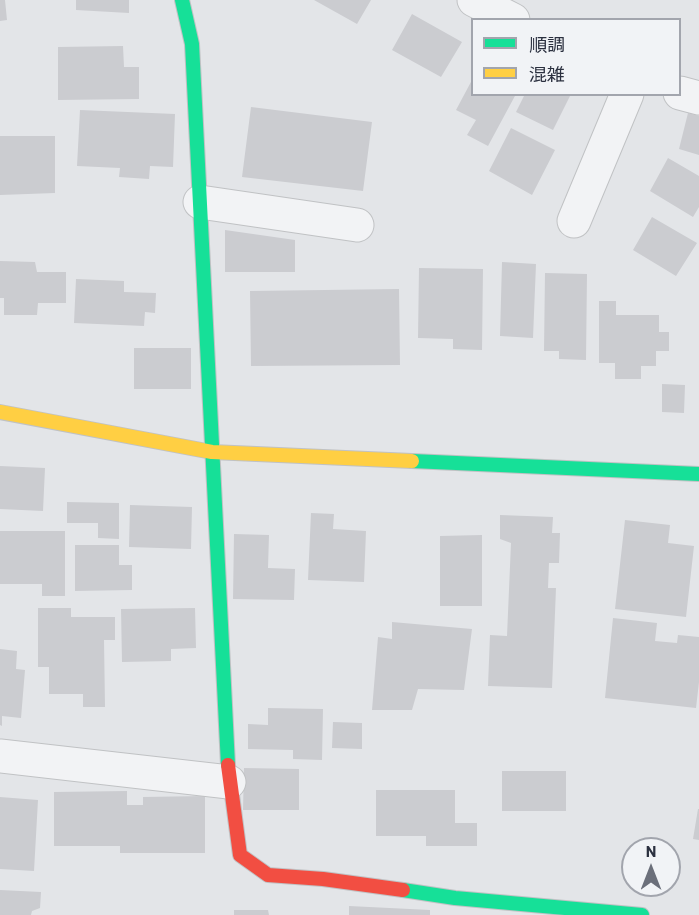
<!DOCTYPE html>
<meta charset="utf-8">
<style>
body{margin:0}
#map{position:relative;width:699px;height:915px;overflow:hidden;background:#e3e5e8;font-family:Barlow,"Noto Sans JP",sans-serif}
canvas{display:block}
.legend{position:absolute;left:471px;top:18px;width:210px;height:78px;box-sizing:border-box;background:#f1f3f6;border:2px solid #a2a5ad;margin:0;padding:8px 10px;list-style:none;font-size:18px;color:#2b303f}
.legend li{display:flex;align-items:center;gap:12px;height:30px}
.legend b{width:30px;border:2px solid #a2a5ad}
.north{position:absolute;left:621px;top:837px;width:60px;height:60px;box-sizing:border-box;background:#f1f3f6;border:2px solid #a2a5ad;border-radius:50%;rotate:0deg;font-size:16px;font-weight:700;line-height:24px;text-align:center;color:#2b303f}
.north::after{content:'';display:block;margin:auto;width:21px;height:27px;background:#6b6f7a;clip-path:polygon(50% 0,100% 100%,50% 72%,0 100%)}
</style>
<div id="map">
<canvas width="699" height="915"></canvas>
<ul class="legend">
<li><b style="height:8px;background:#16e098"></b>順調</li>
<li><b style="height:8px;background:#ffcf43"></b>混雑</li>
</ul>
<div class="north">N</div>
</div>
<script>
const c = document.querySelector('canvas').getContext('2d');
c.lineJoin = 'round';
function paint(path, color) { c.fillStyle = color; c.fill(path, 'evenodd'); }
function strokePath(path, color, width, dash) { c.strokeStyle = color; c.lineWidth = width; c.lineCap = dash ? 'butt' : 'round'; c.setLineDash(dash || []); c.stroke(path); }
const building = new Path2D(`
 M0 0H5L7 20 0 21Z
 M76 0H129V13L76 10Z
 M314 0H371L357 24Z
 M412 14 462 42 441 77 392 50Z
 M123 46 124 67H139V99L58 100V47Z
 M472 80V94H516L488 146 467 135 476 120 456 110Z
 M525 94H571L553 130 516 112Z
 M251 107 372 122 363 191 242 177Z
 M80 110 175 114 173 167 150 166 149 179 119 177 120 168 77 166Z
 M688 113 699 116V155L679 149Z
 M511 128 555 150 532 195 489 171Z
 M0 136H55V193L0 195Z
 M668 158 699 176V207L693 217 650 191Z
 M652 217 697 243 676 276 633 250Z
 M225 230 295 240V272H225Z
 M0 261 35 262 37 272H66V303H38L37 315H4V298H0Z
 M502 262 536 264 533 338 500 336Z
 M419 268 483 269 482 350 453 349V339L418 338Z
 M545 273 587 274 586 360 559 359V351H544Z
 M76 279 124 281V292L156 293 155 313 145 312 144 326 74 323Z
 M399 289 400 365 251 366 250 291Z
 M599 301H616V315H659V332H669V351H656V366H641V379H615V363H599Z
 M134 348H191V389H134Z
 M662 384 685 385 684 413 662 412Z
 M0 466 45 468 43 511 0 509Z
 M67 502 119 503V539L98 538V523H67Z
 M130 505 192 507 191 549 129 547Z
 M311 513 334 514 333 529 366 531 364 582 308 580Z
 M500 515 553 517 552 533H560L559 563H549L548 588H556L552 688 488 686 490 635 507 636 511 543 500 539Z
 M625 520 670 525 668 543 694 546 686 617 615 609Z
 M0 531H65V596H42V584H0Z
 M234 534 269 535 268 568 295 569 294 600 233 599Z
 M482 535V606H440V536Z
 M75 545H119V565H132V590L75 591Z
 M38 608H71V617H115V640H104L105 707H83V694H49V667H38Z
 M195 608 196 648 171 649V661L122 662 121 609Z
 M613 618 657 623 655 641 677 643 678 635 699 637V682L696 708 605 698Z
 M392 622 472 629 464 690 418 689 412 710H372L378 637 392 639Z
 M0 649 17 651 16 669 25 670 21 718 2 716V726L0 725Z
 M268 708 323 709 322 760 293 759V750L248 749V724L268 725Z
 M333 722 362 723V749L332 748Z
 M244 768 299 769V810H243Z
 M502 771H566V811H502Z
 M376 790H455V823H477V846H426V836H376Z
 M127 791V805H143V797L205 796V853H120V846H54V792Z
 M0 797 38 800 34 871 0 869Z
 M698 809H699V840L693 839Z
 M0 890 41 892 40 908 32 911 31 915H0Z
 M349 906 430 910V915H349Z
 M234 910H268L269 915H234Z`);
const street = new Path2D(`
 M474 0 513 20
 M680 93 699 98
 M200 202 357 225
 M574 221 627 94
 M0 756 229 782`);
const fast = new Path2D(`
 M182 0 192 44 228 765
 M412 461 699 474
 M403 890 455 898 642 915`);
const slow = new Path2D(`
 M0 412 212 452 412 461`);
const jam = new Path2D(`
 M228 765 240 855 268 875 323 879 403 890`);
paint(building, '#cbccd0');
strokePath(street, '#c0c2c4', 35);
strokePath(fast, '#c0c2c4', 16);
strokePath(slow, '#c0c2c4', 16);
strokePath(jam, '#c0c2c4', 16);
strokePath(street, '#f2f3f5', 33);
strokePath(fast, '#16e098', 14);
strokePath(slow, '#ffcf43', 14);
strokePath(jam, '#f24e42', 14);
</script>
